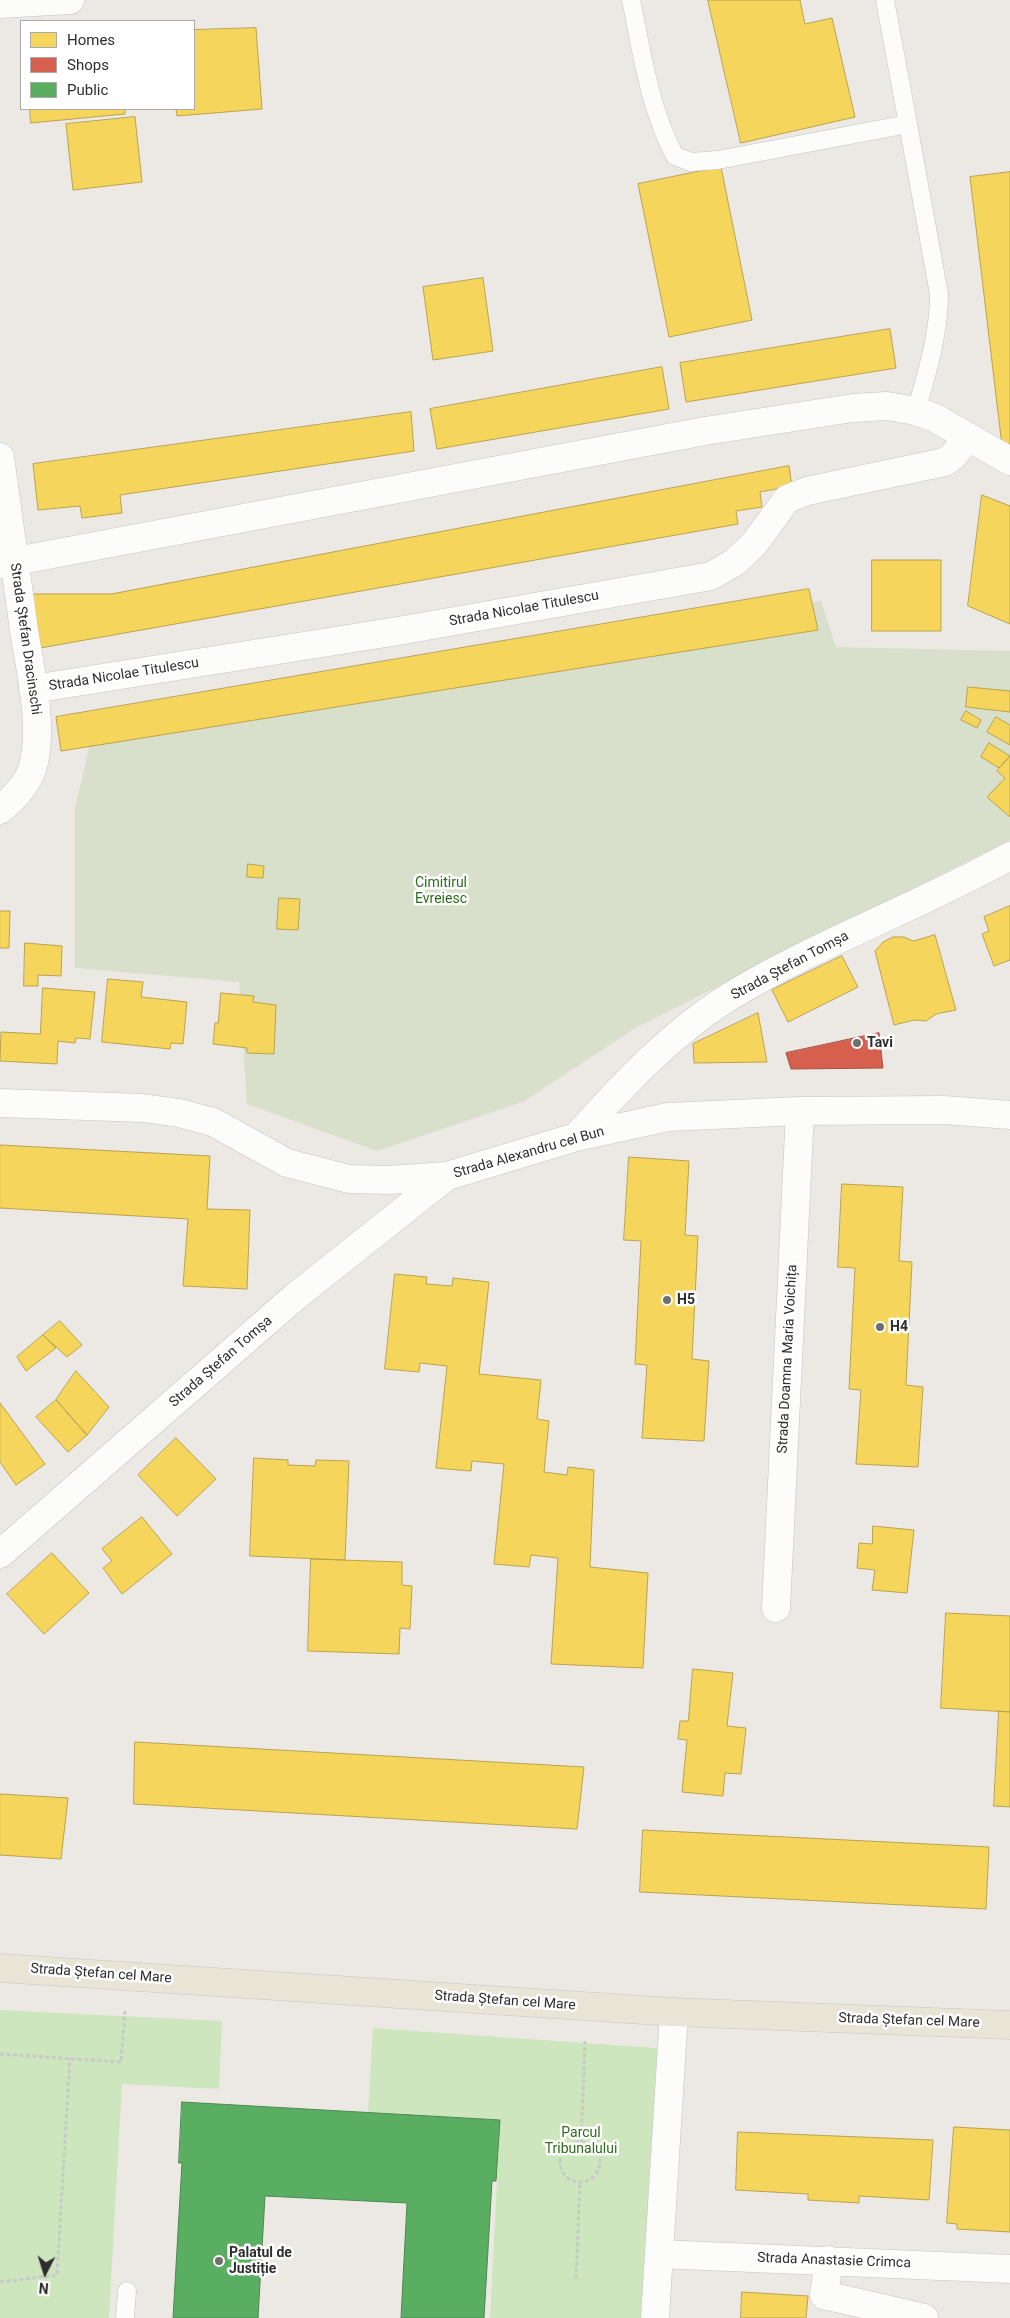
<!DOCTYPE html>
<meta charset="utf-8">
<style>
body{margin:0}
#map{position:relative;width:1010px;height:2318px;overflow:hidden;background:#ece8e4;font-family:Roboto,sans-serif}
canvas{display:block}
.legend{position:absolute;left:20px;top:20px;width:175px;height:90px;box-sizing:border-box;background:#fff;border:1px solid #ababab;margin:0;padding:6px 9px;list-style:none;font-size:15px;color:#2e2e2e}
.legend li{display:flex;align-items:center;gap:10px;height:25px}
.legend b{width:25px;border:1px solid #ababab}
.north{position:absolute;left:20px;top:2248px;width:50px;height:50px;-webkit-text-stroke:4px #fff;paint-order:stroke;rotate:185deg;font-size:14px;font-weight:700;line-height:20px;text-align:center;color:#2e2e2e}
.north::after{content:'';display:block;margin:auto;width:18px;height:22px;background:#2e2e2e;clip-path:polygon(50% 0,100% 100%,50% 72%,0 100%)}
</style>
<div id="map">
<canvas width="1010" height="2318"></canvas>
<ul class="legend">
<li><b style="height:14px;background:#f6d55c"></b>Homes</li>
<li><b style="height:14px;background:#d6604d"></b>Shops</li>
<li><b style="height:14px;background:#5aae61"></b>Public</li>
</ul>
<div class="north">N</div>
</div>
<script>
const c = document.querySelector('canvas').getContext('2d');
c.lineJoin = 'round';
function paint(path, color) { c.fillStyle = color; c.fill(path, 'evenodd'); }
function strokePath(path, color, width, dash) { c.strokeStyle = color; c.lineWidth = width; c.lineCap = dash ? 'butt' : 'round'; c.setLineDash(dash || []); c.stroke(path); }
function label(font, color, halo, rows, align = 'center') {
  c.font = font + ' Roboto,sans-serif'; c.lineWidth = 5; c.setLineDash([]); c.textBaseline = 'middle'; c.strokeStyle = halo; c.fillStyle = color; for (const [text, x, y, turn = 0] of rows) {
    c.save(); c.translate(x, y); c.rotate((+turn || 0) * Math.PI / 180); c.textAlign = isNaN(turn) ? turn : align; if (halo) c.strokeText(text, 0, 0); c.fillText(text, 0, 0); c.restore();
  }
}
const green = new Path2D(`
 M0 2010 222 2021 219 2089 122 2084 109 2318H0Z
 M373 2028 670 2049 653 2318H490L500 2120 368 2113Z`);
const cemetery = new Path2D(`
 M821 601 836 647 1010 651V840L635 1028 523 1102 377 1151 247 1104 239 982 75 968V808L94 727 771 607Z`);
const homes = new Path2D(`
 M708 0H800L805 24 832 18 855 117 741 143Z
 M256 28 262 109 177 116 176 109H194V30Z
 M30 109H125V114L31 123Z
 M135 117 142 182 73 190 66 124Z
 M721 167 752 320 669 337 638 184Z
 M1010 172V445L1002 446 970 177Z
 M483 278 493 351 433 360 423 287Z
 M890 329 896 368 686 402 680 363Z
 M662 367 669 409 437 449 430 409Z
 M411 412 414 451 120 495 122 513 82 518 80 506 38 510 33 464Z
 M789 466 792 486 760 492 762 507 736 511 738 524 40 648 32 594H111Z
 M982 495 1010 506V624L968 606Z
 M872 560H941V631H872Z
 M809 589 818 630 61 751 56 717Z
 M968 687 1010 691V712L966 707Z
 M966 711 981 720 977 728 961 720Z
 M996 717 1010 725V745L987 732Z
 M989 743 1010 756 999 768 981 757Z
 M1010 756V817L987 797 1005 778 997 771Z
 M248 864 264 866 263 878 247 877Z
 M279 898 300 899 298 930 277 929Z
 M1010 906V960L994 966 982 934 989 931 984 917Z
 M0 911H10L9 948H0Z
 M935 935 956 1010 936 1014 926 1021 914 1020 894 1025 875 951 883 942 893 937H904L913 941Z
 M25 943 62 946 61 976 38 975V986H24Z
 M842 956 858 987 788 1022 772 990Z
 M108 979 143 982 141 997 187 1002 183 1044 171 1043 170 1049 102 1042Z
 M43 988 95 992 90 1039 76 1038 75 1043 58 1041 57 1064 0 1061 1 1032 40 1034Z
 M221 993 254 996 253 1002 276 1005 274 1054 247 1053V1048L213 1044 215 1023H218Z
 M758 1013 767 1062 694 1063 693 1044Z
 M0 1145 210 1156 207 1209 250 1210 247 1289 183 1286 188 1219 0 1208Z
 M629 1157 689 1161 685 1235 698 1236 692 1359 709 1361 704 1441 642 1438 647 1365 635 1364 641 1241 624 1240Z
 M842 1184 903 1187 899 1261 912 1262 906 1385 923 1387 918 1467 856 1464 861 1390 849 1389 855 1268 838 1267Z
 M395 1274 427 1277 426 1284 452 1286 453 1278 489 1282 479 1374 541 1380 537 1419 549 1421 544 1472 567 1475 568 1467 594 1470 590 1567 648 1573 643 1668 551 1664 558 1558 531 1555 529 1567 494 1564 504 1464 472 1461 471 1471 436 1468 447 1366 420 1363 419 1372 385 1369Z
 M60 1321 82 1345 67 1357 43 1335Z
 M43 1335 56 1348 26 1371 17 1357Z
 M76 1371 109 1407 87 1435 56 1400Z
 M56 1400 87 1435 68 1452 36 1417Z
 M0 1403 45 1464 16 1485 0 1462Z
 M176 1438 216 1479 177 1516 138 1475Z
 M254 1458 288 1460V1465L315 1466 316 1460 349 1461 345 1560 250 1556Z
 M142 1517 172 1554 122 1594 103 1568 112 1561 102 1549Z
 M873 1526 914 1530 907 1593 872 1590 875 1570 857 1568 859 1543 872 1544Z
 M52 1553 89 1593 44 1634 7 1594Z
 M311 1559 402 1562V1585L412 1586 410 1629 400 1628 399 1654 308 1651Z
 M946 1613 1010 1616V1712L941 1708Z
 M693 1669 733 1673 727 1726 746 1728 741 1774 725 1773 723 1796 682 1792 687 1740 678 1739 680 1721H688Z
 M999 1711 1010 1712V1807L994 1806Z
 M135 1742 584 1767 577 1829 134 1804Z
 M0 1794 68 1798 61 1859 0 1855Z
 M643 1830 989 1847 986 1909 640 1892Z
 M954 2127 1010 2130V2232L957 2229V2224L947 2223Z
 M738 2132 933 2140 929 2200 859 2196V2203L808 2200V2194L736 2190Z
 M742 2292 808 2296 806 2318H741Z`);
const shops = new Path2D(`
 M879 1033 883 1068 791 1069 786 1053Z`);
const public = new Path2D(`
 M182 2102 500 2120 496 2181H492L484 2318H401L407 2203 265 2196 258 2318H173L182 2163H179Z`);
const path = new Path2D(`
 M0 2054 121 2062 125 2011
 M560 2162a20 20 0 1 1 40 0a20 20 0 1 1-40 0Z
 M581 2142 585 2041
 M576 2279 580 2182
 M0 2282 57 2275 70 2058`);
const lane = new Path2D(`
 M631 0C642 52 649 108 675 156L691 162 718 160 908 124 939 294C939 335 927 372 916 411
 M885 0 908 124
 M125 2318 127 2291`);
const street = new Path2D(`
 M0 4 70 0
 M0 457C8 515 16 572 24 630 30 670 43 722 34 762 30 782 15 797 0 810
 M0 564 705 431 853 408 887 406 916 411 935 418 1010 461
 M33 689 398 631 711 576 735 562 754 544 787 499 807 491 945 462 953 456 968 437
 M0 1103 143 1108 179 1113 213 1122 287 1163 349 1179 388 1180 447 1176 576 1137 668 1117 800 1111 944 1110 1010 1115
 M576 1137C623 1085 670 1034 729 997 819 942 919 907 1010 856
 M0 1554 296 1296 447 1176
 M776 1608 800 1111
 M659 2254 1010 2269
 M829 2260 824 2295 924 2318
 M655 2318 674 2012`);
const primary = new Path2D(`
 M0 1968 674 2012 1010 2025`);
const markers = [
 [857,1043,5,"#706f6e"],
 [667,1300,5,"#706f6e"],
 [880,1327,5,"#706f6e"],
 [219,2261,5,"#706f6e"]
];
const streetNames = [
 ["Strada Nicolae Titulescu",524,609,-10],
 ["Strada Ștefan Dracinschi",25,639,82],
 ["Strada Nicolae Titulescu",124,675,-9],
 ["Strada Ștefan Tomșa",790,966,-28],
 ["Strada Alexandru cel Bun",529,1153,-16],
 ["Strada Doamna Maria Voichița",788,1359,-87],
 ["Strada Ștefan Tomșa",221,1362,-41],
 ["Strada Ștefan cel Mare",101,1974,4],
 ["Strada Ștefan cel Mare",505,2001,4],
 ["Strada Ștefan cel Mare",909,2021,2],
 ["Strada Anastasie Crimca",834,2261,2]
];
const parkNames = [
 ["Cimitirul",441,883],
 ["Evreiesc",441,899],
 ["Parcul",581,2133],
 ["Tribunalului",581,2149]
];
const poiNames = [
 ["Tavi",867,1043],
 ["H5",677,1300],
 ["H4",890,1327],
 ["Palatul de",229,2253],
 ["Justiție",229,2269]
];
paint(green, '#cee6be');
paint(cemetery, '#d8e0cc');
paint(homes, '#f6d55c');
strokePath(homes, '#baa34e', 1);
paint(shops, '#d6604d');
strokePath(shops, '#a45144', 1);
paint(public, '#5aae61');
strokePath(public, '#4d8852', 1);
strokePath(lane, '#c5c4c5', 19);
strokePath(street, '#c5c4c5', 29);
strokePath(primary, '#c6c5c4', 29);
strokePath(path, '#c9c9c8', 3, [4, 2.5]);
strokePath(lane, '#fcfcfb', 18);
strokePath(street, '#fcfcfb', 28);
strokePath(primary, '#e8e4d6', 28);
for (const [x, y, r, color] of markers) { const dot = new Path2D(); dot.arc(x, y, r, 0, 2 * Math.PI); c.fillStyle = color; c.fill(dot); strokePath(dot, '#fff', 2); }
label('14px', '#2e2e2e', '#fff', streetNames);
label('14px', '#2c6e1b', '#fff', parkNames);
label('bold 14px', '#2e2e2e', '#fff', poiNames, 'left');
</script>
